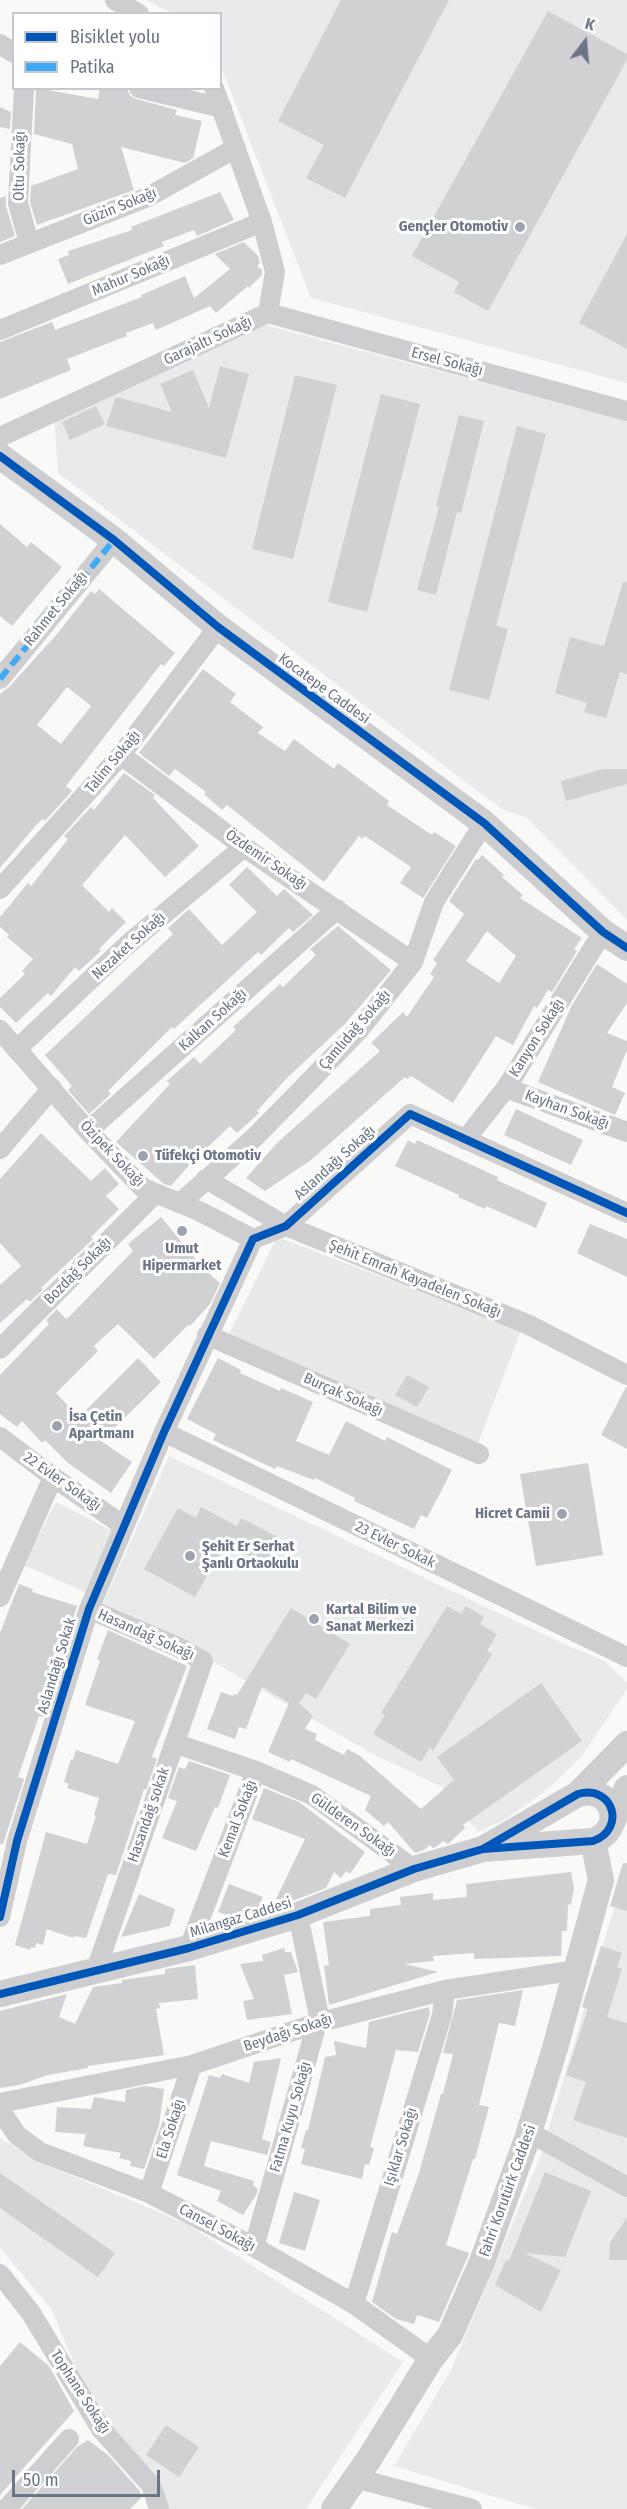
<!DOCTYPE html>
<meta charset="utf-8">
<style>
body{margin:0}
#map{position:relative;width:627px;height:2509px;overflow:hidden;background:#f9f9f8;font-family:"Fira Sans Condensed",sans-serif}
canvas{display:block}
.legend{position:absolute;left:12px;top:12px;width:210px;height:78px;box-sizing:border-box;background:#fff;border:2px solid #c4c8cf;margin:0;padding:8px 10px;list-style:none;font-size:18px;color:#6b7586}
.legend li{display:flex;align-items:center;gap:12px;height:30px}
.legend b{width:30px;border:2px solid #c4c8cf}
.north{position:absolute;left:555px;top:12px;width:60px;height:60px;-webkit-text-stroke:4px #fff;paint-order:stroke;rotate:16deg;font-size:16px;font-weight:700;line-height:24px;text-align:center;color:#6b7586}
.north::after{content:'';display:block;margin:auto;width:21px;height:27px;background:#6b7586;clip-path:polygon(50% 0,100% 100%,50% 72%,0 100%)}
.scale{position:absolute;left:12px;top:2470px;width:148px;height:27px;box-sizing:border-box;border:3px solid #6b7586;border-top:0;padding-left:8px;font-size:18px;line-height:21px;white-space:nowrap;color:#6b7586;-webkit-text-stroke:4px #fff;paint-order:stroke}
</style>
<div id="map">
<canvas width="627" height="2509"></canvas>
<ul class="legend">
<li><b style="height:8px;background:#0057b8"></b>Bisiklet yolu</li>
<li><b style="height:8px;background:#3fa9f5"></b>Patika</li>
</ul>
<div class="north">K</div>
<div class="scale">50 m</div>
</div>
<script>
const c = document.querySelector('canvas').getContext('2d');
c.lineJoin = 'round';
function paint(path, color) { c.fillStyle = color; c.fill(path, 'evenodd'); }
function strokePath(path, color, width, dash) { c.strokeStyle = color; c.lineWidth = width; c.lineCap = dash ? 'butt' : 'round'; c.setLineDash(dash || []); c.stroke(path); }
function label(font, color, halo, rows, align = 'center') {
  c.font = font + ' "Fira Sans Condensed",sans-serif'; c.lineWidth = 6; c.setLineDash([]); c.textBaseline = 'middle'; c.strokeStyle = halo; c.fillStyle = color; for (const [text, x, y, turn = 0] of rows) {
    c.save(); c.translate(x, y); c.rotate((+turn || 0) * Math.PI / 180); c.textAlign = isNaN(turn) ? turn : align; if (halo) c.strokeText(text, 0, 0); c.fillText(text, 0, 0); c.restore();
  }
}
const built = new Path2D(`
 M146 0H627V383L311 298 221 66 220 14 171 13Z
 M265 325 627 421V920L527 818 504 810 484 796 58 473 54 414Z
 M169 1456 553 1639 604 1661 627 1682V1689L581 1757 549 1788 506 1819 478 1832 442 1787 371 1753 210 1660 102 1606Z
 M627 1864V2509H535L394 2466 452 2368 541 2155Z
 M0 2138 44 2164 187 2224 403 2362 306 2509H165L95 2414 52 2310 0 2248Z`);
const green = new Path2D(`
 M277 1237 521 1330 477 1446 228 1336Z
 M56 1502 111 1530 87 1593 23 1565Z`);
const building = new Path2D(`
 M341 0H449L345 198 306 178 324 145 278 121Z
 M548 11 627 54V60L488 311 454 292 459 282 412 256Z
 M36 88 98 99 100 88H127L130 96 136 99 177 110 175 115 202 121 193 158 185 163 121 147 134 190 37 225 30 202 31 186 78 169 72 144 34 134Z
 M0 107 11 112 10 129 0 127Z
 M220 192 234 220 197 236 194 230 162 242 164 246 68 284 58 259 69 255 68 251 132 230 131 227Z
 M6 196V206L15 236 0 242V198Z
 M627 234V349L579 323Z
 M244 242 258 256 260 263 257 266 262 270V275L249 288 248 286 216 313 210 306 156 330 153 323 126 333 127 336 67 359 71 370 0 399V342L52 322 55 330 142 297 141 295 185 276 194 298 230 269 215 254Z
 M220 366 249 374 226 458 106 426 116 397 172 412 160 384 193 370 209 408Z
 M295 375 337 385 293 559 252 549Z
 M381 394 420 404 367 612 328 602Z
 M96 406 105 424 70 440 62 422Z
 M459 415 484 421 461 513 457 512 436 595 417 590 439 507 436 506Z
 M517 426 546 434 496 626 508 629 489 700 449 690Z
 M0 524 27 547 31 542 62 567 12 626 0 616Z
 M623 582H627V674L620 672 606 718 584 712 587 703 555 693 570 637 604 646Z
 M99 589 175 653 164 666 161 664 66 786 72 791 45 821 43 819 37 824 0 868V694L9 687 57 634 91 591 95 594ZM67 687 91 706 61 744 37 725Z
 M203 669 236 694 230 702 263 727 258 733 285 751 294 739 334 769 338 763 389 801 387 805 432 835 434 832 456 846 423 898 400 883 411 867 365 836 362 839 359 836 324 882 227 805 222 810 204 794 206 792 175 769 169 776 139 753Z
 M603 769H627V784L566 801 561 781Z
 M124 773 155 795 153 798 199 846 165 877 125 835 82 885 109 912 112 908 126 922 99 949 101 951 79 971 75 967 51 996 48 993 16 1023 0 1007V998L25 974 22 971 33 959 7 937 9 935 0 927V917L28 883 31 886 68 839 64 836 91 807 94 810Z
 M482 855 504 875 502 877 523 895 520 898 582 938 574 949 577 951 552 992 548 990 537 1008 534 1006 513 1045 496 1036 453 1103 411 1076 407 1079 405 1077 311 1160 265 1191 246 1178 277 1143 380 1051 371 1043 403 1012 407 1017 434 977 430 974 437 963 433 960 464 914 449 901 476 859 478 860ZM487 931 516 956 499 983 466 961Z
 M247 867 277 896 284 889 313 915 293 932 289 928 261 955 258 952 174 1029 172 1027 108 1091 111 1094 89 1114 68 1090 72 1086 45 1055 173 934 168 928 189 909 222 945 257 912 229 885Z
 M338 926 391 970 345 1024 288 1077 257 1111 259 1113 237 1133 230 1126 191 1163 171 1186 164 1184 116 1142 170 1084 167 1081 194 1057 200 1064 236 1030 233 1027 280 984 283 987 316 955 310 949Z
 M597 964 627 984V1003L607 1033 627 1041V1050L612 1087 625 1093 615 1115 538 1082 572 1005Z
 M516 1109 583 1140 571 1165 504 1135Z
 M41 1133 91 1181 105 1168 119 1184 106 1196 119 1209 91 1237 93 1239 41 1288 43 1289 30 1302 27 1299 0 1323V1285L21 1266 0 1243V1179Z
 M408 1140 415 1144 417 1140 448 1154 498 1177 497 1180 547 1203 536 1228 486 1206 485 1209 458 1197 459 1195 395 1166Z
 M161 1217 203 1268 220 1283 210 1304 190 1326 188 1325 154 1359 118 1324 94 1346 98 1351 56 1393 79 1417 138 1358 161 1382 101 1441 132 1462 111 1493 68 1463 45 1440 42 1443 22 1421 17 1427 0 1414V1375L49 1324 46 1320 57 1309 66 1319 69 1317 133 1251 128 1244Z
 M590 1224 627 1239V1277L577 1253Z
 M218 1358 241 1370 240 1373 280 1391 281 1388 313 1402 296 1441 329 1455 346 1421 385 1441 387 1437 452 1470 427 1518 421 1515 414 1529 354 1501 355 1498 315 1478 314 1480 277 1466 275 1469 213 1440 216 1434 187 1419Z
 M407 1375 429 1387 417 1407 395 1395Z
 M626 1387H627V1449L601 1435Z
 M588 1463 603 1555 536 1566 520 1474Z
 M201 1507 237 1526 241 1518 280 1538 267 1564 225 1544 195 1597 144 1569 178 1508 196 1518Z
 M19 1584 33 1589 32 1592 77 1606 43 1717 39 1716 18 1777 24 1779 3 1844H0V1633Z
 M447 1606 461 1614 466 1606 484 1617 480 1624 497 1634 487 1651 492 1654 433 1751 430 1747 421 1762 373 1734 385 1715 381 1713Z
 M291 1608 350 1644 316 1699 306 1693 299 1703 313 1716 305 1729 317 1734 315 1740 344 1755 347 1749 360 1756 421 1809 454 1780 437 1757 541 1683 582 1741 463 1825 465 1828 448 1844 443 1841 436 1847 433 1848 430 1845 424 1850 415 1853 388 1822 384 1826 365 1810 371 1796 291 1759 290 1762 268 1752 289 1703 262 1687 246 1729 239 1727 235 1739 207 1729 221 1692 233 1696 234 1694 237 1695Z
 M108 1630 187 1666 152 1757 157 1759 146 1790 144 1789 116 1875 108 1874 86 1938 74 1936 73 1938 47 1929 43 1945 36 1943 35 1948 31 1947 30 1950 15 1945 46 1832 87 1844 96 1816 94 1815 99 1798 67 1788 69 1784 64 1782 71 1759 73 1760 76 1750 118 1764 135 1721 85 1705 100 1661 97 1659Z
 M189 1761 230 1775 218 1808 215 1807 196 1851 162 1838 177 1801 168 1798 179 1767 185 1769Z
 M264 1788 299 1802 365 1852 350 1874 346 1871 341 1878 334 1872 326 1888 292 1901 276 1899 305 1839 252 1819Z
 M623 1863H627V1911L610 1906Z
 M571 1872 574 1889 571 1904 568 1905 567 1931H562L561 1956 474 1959V1953L433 1956 434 1961 404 1964 438 1972 329 2005 324 1966 329 1965 323 1922 370 1916V1909L401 1905 400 1897 433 1893V1900L467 1897 466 1884Z
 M229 1884 263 1897 258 1911H251L233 1917 218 1912Z
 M139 1894 175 1909 170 1926 121 1937Z
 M601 1946 622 1953 617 1967 622 1969 607 2017 627 2023V2138L573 2120 586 2082 566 2075 588 2009 582 2007Z
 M284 1948 285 1952H291L298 1972 284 1975 292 2014 247 2020 243 2001 254 1999 240 1964 263 1961 262 1955Z
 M195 1965 198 1999 159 2003 160 2008 156 2009 164 2055 88 2066V2068L48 2075 19 2085 0 2088V2011L67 1994 59 2017 75 2024 93 1987 122 1983V1980L165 1974V1969Z
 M523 1990 515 2026 499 2023 479 2105 489 2107 475 2159H473L446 2245 469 2253 468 2256 439 2322 417 2315 414 2324 396 2319 372 2302 392 2232 397 2234 419 2173 441 2094H443L453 2054 443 2053 457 2000Z
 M429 2007 430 2013 418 2052 396 2050 370 2147 374 2148 369 2165 365 2164 362 2179 301 2164 305 2149 301 2148 306 2130H308L325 2057 336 2055 334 2041 366 2048 369 2022Z
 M281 2058 262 2139 271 2142 267 2155 211 2141 204 2166 254 2181 253 2185 258 2189 256 2195 243 2215 217 2201 221 2191 177 2175 209 2075 220 2078 222 2074 249 2083 254 2062Z
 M145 2086 164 2089 159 2125 144 2169 130 2166 131 2161 119 2158 121 2153 83 2146 86 2134 55 2132 57 2107 91 2109 94 2097 125 2102 126 2090Z
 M545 2172 591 2191 565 2257 524 2253 561 2270 541 2312 495 2285 506 2260 509 2261Z
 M0 2173 115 2253 98 2277 0 2208Z
 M294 2192 320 2200 305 2251 279 2243Z
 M627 2217V2260H609L610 2243Z
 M20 2342 49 2366 74 2411 0 2495V2366Z
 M166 2425 199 2447 179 2477 146 2455Z
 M88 2440 108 2455 140 2491 142 2497 130 2509H22L78 2446Z`);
const minor = new Path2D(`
 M115 0 139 14
 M0 44 14 53
 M24 88 18 203 29 243
 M139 88 222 108
 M0 255 148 197 236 148
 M268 313 627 411
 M0 330 262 222
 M0 437 268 313 275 272 262 222 214 88
 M0 679 114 540
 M121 755 244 847 413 962
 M0 889 121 755 218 627
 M0 1030 88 1131 143 1188 199 1211 253 1239
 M17 1049 127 945 244 847
 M506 1088 627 1132
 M88 1131 337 909
 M465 1140 506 1088 603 932
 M0 1149 52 1088
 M206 1179 286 1226 527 1324 627 1375
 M180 1203 255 1137 304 1087 359 1030 413 962 434 902 484 823
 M207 1335 479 1454
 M0 1349 156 1193
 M164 1432 627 1657
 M0 1437 53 1477 124 1526
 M0 1597 53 1477
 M89 1609 180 1648 203 1661 96 1970
 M174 1743 256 1771 189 1948
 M256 1771 312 1795 414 1869
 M0 1917 17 1841 89 1609 164 1432 253 1239 286 1226 410 1114 627 1213
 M0 2103 192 2065 317 2023 445 1990 577 1970
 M0 2110 17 2135 40 2152 149 2193 254 2247 354 2304 431 2359
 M529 2132 627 2187
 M149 2193 192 2065
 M254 2247 319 2016 298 1915
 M0 2274 31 2313 101 2429 151 2485 159 2509
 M354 2304 442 2015 445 1990
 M355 2478 472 2509
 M6 2509 69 2439`);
const tertiary = new Path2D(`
 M0 456 114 540 218 627 484 823 603 932 627 948
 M578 1794 627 1744
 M612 1823 627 1788
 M0 1994 189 1948 298 1915 414 1869 483 1849 593 1841C627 1829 613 1784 578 1794L483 1849
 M334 2509 369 2459 431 2359 450 2335 482 2262 527 2139 555 2048 601 1880 593 1841`);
const quiet = new Path2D(`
 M0 679 114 540`);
const cycleway = new Path2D(`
 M0 456 114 540 218 627 484 823 603 932 627 948
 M0 1917 17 1841 89 1609 164 1432 253 1239 286 1226 410 1114 627 1213
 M0 1994 189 1948 298 1915 414 1869 483 1849 593 1841C627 1829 613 1784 578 1794L483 1849`);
const markers = [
 [520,227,6,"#9da3ae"],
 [143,1156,6,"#9da3ae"],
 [182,1231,6,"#9da3ae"],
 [57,1426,6,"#9da3ae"],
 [562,1514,6,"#9da3ae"],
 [190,1556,6,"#9da3ae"],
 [314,1619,6,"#9da3ae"]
];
const streetNames = [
 ["Oltu Sokağı",20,166,-89],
 ["Güzin Sokağı",120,207,-22],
 ["Mahur Sokağı",131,276,-23],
 ["Garajaltı Sokağı",208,341,-25],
 ["Ersel Sokağı",447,362,15],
 ["Rahmet Sokağı",56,609,-51],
 ["Kocatepe Caddesi",324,689,36],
 ["Talim Sokağı",113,762,-50],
 ["Özdemir Sokağı",266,860,34],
 ["Nezaket Sokağı",129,946,-42],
 ["Kalkan Sokağı",213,1020,-42],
 ["Çamlıdağ Sokağı",355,1030,-49],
 ["Kanyon Sokağı",537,1038,-58],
 ["Kayhan Sokağı",567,1110,20],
 ["Özipek Sokağı",112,1154,46],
 ["Aslandağı Sokağı",335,1163,-42],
 ["Bozdağ Sokağı",78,1271,-45],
 ["Şehit Emrah Kayadelen Sokağı",415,1279,22],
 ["Burçak Sokağı",343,1395,24],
 ["22 Evler Sokağı",62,1482,35],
 ["23 Evler Sokak",395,1545,26],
 ["Hasandağ Sokağı",146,1635,24],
 ["Aslandağı Sokak",57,1666,-73],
 ["Hasandağ sokak",149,1815,-71],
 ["Kemal Sokağı",238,1819,-69],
 ["Gülderen Sokağı",353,1825,35],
 ["Milangaz Caddesi",241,1918,-17],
 ["Beydağı Sokağı",288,2033,-18],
 ["Fatma Kuyu Sokağı",291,2117,-74],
 ["Ela Sokağı",171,2129,-72],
 ["Işıklar Sokağı",401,2147,-73],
 ["Fahri Korutürk Caddesi",508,2191,-70],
 ["Cansel Sokağı",217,2228,28],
 ["Tophane Sokağı",80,2392,57]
];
const poiNames = [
 ["Gençler Otomotiv",508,227,"right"],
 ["Tüfekçi Otomotiv",155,1156],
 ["Umut",182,1249,"center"],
 ["Hipermarket",182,1266,"center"],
 ["İsa Çetin",69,1417],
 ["Apartmanı",69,1434],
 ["Hicret Camii",550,1514,"right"],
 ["Şehit Er Serhat",202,1547],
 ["Şanlı Ortaokulu",202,1564],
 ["Kartal Bilim ve",326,1610],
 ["Sanat Merkezi",326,1627]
];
paint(built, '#e9eaeb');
paint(green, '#e7eae6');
paint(building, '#d0d1d3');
strokePath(minor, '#ceced0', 20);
strokePath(tertiary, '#ceced0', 26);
strokePath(quiet, '#3fa9f5', 6, [12, 6]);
strokePath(cycleway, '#0057b8', 8);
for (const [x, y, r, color] of markers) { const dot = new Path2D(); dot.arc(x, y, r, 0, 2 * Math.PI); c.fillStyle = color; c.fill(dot); strokePath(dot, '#fff', 2); }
label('15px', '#6b7586', '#fff', streetNames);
label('bold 15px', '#6b7586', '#fff', poiNames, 'left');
</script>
